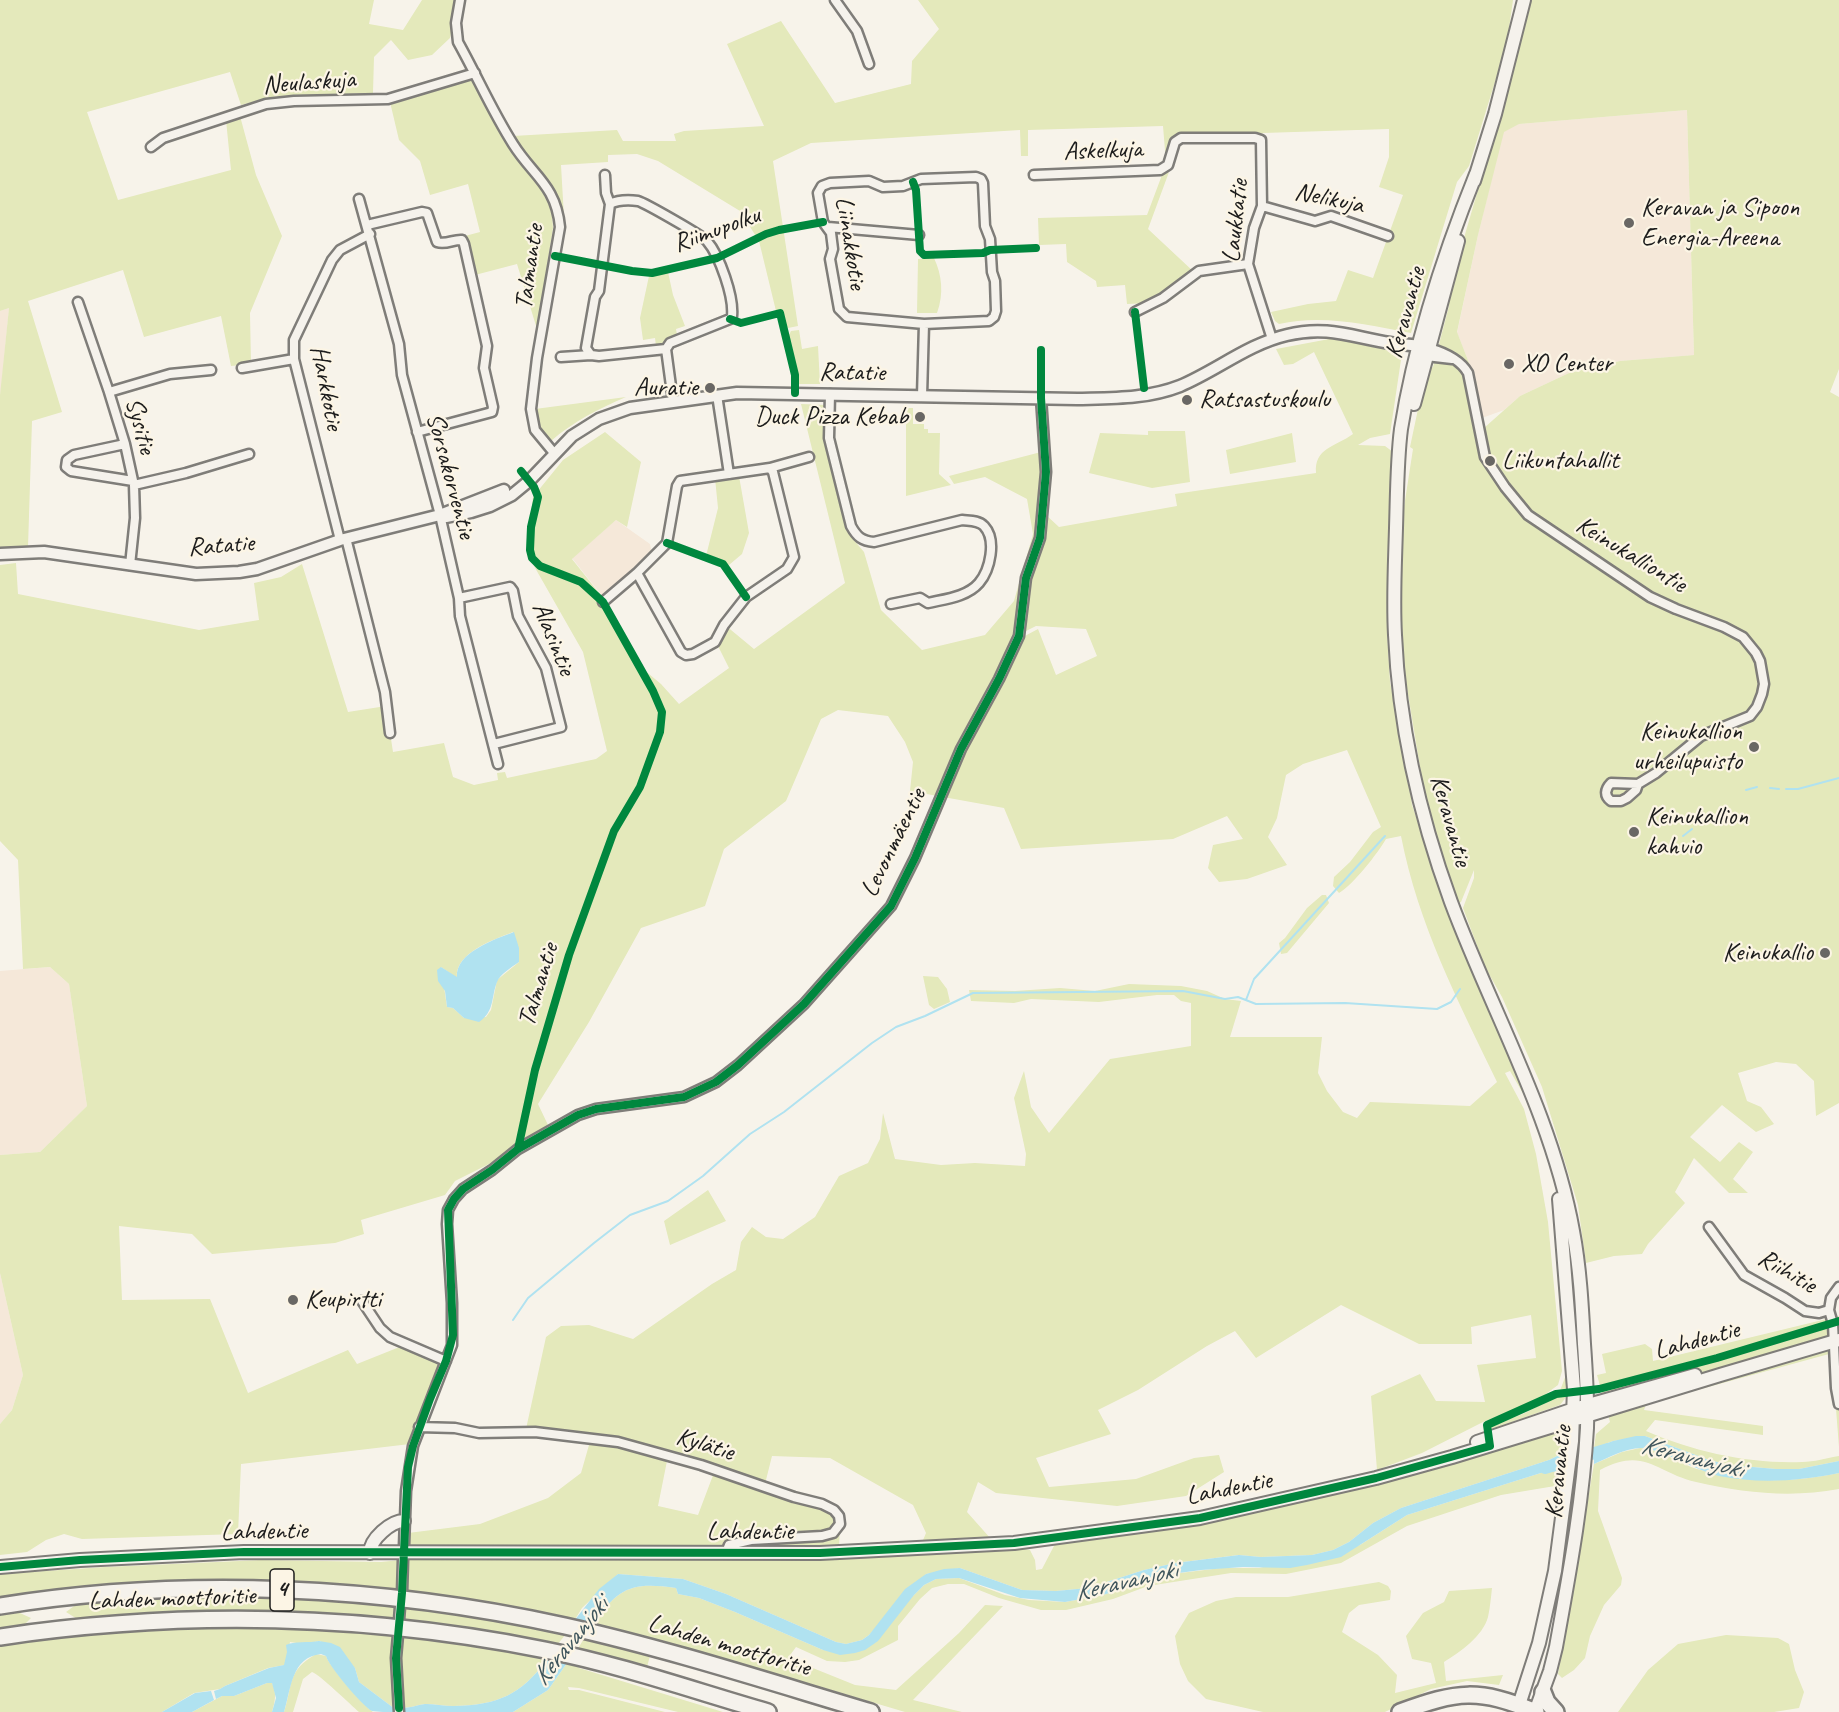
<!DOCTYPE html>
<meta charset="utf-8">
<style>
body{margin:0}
canvas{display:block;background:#f7f3ea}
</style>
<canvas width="1839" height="1712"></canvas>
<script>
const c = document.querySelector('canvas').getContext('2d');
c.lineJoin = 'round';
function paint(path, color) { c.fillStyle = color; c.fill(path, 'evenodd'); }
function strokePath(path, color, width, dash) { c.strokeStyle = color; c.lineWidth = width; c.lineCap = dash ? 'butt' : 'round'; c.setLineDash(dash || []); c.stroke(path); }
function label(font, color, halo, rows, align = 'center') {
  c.font = font + ' Caveat,sans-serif'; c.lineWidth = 4.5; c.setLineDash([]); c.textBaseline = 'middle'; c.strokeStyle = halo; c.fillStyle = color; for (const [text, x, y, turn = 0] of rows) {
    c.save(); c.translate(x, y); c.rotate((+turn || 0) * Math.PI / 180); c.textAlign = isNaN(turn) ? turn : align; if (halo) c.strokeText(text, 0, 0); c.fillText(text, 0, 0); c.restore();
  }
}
const built = new Path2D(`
 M1687 110 1694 355 1620 361 1586 368 1569 373 1520 396 1504 410 1482 418 1476 380 1457 333 1478 235 1503 132 1518 124Z
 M9 308 1 390 0 395V311Z
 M616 520 650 544 652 554 603 597 572 558Z
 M50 967 69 984 87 1106 40 1152 0 1155V971Z
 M0 1273 23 1375 12 1410 0 1424Z`);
const green = new Path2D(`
 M0 0H374L369 24 403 30 422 0H458L450 38 432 55 408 60 391 40 374 57 373 93 270 97 241 105 230 72 87 112 118 200 231 170 226 120 240 116 256 175 282 236 250 313 251 364 231 366 221 316 144 337 123 270 28 301 62 412 32 421 28 547 0 548V395L9 308 0 311Z
 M918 0H1513L1507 43 1469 166 1457 182 1411 333C1367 325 1323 314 1279 324L1275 321 1271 312 1308 304 1336 301 1348 270 1373 278 1403 195 1379 187 1389 157V129L1263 133 1255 137 1177 138 1166 163 1163 126 1028 130V156H1021L1020 130 811 143 773 161 798 326 788 328 786 325 782 311H776L759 241 740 211 658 161 637 154 608 155V162L561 165 564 217 555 190 513 136 617 130 623 141H676L674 134 684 131 764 126 727 44 781 21 835 103 911 84 912 61 939 29Z
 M1528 0H1839V369L1830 392 1839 397V1103L1816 1116 1814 1081 1796 1064 1776 1062 1738 1073 1747 1101 1761 1107 1774 1124 1756 1132 1722 1105 1690 1137 1720 1162 1739 1142 1753 1152 1733 1179 1748 1193H1729L1694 1158 1675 1192 1685 1203 1648 1244 1642 1254 1614 1256 1586 1263 1578 1205 1542 1087 1502 997 1485 967 1463 908 1474 878V870L1461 902 1457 904 1428 816 1406 682 1401 631 1402 520 1413 449 1410 447 1425 376 1427 370 1433 367 1449 306 1447 296 1501 111ZM1687 110 1694 355 1620 361 1569 373 1520 396 1484 428 1476 381 1457 332 1478 235 1504 132 1519 124Z
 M472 78C484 100 494 123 507 144 526 175 552 186 553 228L537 329 517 264 475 275 465 236 480 232 468 184 430 195 420 161 399 140 390 102Z
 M1169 172 1148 229 1194 272 1149 303 1127 304 1125 285 1097 287 1096 281 1067 262 1066 244 1039 245 1038 218 1147 215 1162 175Z
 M934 258C942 275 944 294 937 313H917L918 259Z
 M668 272 673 295 685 326 676 329 677 335C669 339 666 344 656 346L655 338 643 340 640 318 649 276Z
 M799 330 802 349 818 346 820 384H799L788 337 791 331Z
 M1340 337 1374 344 1402 353 1390 434 1370 438 1358 445 1385 446 1393 452 1387 564V630L1390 682 1407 767 1412 805 1453 925 1517 1069 1528 1102 1510 1071 1505 1073 1524 1109 1536 1154 1548 1222 1562 1371 1558 1385 1535 1402 1483 1422 1422 1453 1377 1470 1371 1396 1420 1374 1436 1401 1485 1402 1477 1365 1536 1358 1531 1315 1471 1327 1472 1344H1419L1341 1305 1256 1358 1235 1331 1207 1346 1138 1390 1098 1410 1111 1434 1036 1458 1049 1487 1136 1479 1194 1458 1219 1455 1224 1472 1186 1496 1117 1506 996 1493 978 1482 967 1512 991 1539 921 1545 926 1533 913 1505 830 1458 772 1456 765 1484 618 1440 526 1429 546 1337 561 1326 589 1325 633 1339 712 1284 736 1270 741 1242 752 1227 766 1237 783 1239 815 1217 839 1176 868 1163 880 1139 883 1113 895 1159 941 1165 975 1163 1025 1166 1026 1154 1014 1098 1024 1071 1031 1107 1049 1133 1110 1059 1191 1046V1003L1181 1001 1174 995H1157L1099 1002 1031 999 1014 1003 971 1001 969 990 1015 991 1060 988 1095 991 1129 984 1181 986 1207 991 1225 999 1241 1001 1230 1037H1322L1318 1073 1327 1091 1343 1112 1357 1118 1370 1102 1470 1106 1497 1082C1458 1001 1418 924 1401 836L1386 839C1378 853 1353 885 1339 893L1333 886 1334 877 1350 862 1373 832 1381 827 1347 750 1303 764 1286 775 1277 818 1268 837 1287 865 1247 879 1219 882 1208 868 1213 845 1243 839 1227 816 1173 839 1021 849 1004 808 910 791 913 762 905 742 888 716 838 710 821 719 786 801 724 849 705 906 641 928 589 1022 538 1104 548 1125 489 1164 455 1181 445 1195 361 1220 364 1234 335 1243 212 1254 192 1234 119 1226 122 1300 210 1299 248 1393 348 1350 357 1364 402 1346 441 1363 425 1397 410 1444 241 1464 238 1534 82 1539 64 1534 46 1540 27 1552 0 1555V1424L12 1410 23 1375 0 1273V1155L40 1152 87 1106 69 984 50 967 23 969 18 860 0 841V565L16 563 18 594 199 630 259 620 254 583 281 577 302 564 348 712 386 706 393 752 444 743 453 777 474 785 498 780 497 773 505 772 507 778 596 759 607 751 583 652 534 566 527 546 533 497 563 460 605 432 641 462 627 527 616 520 572 559 607 603 643 669 661 684 679 704 729 668 716 642 725 625 754 649 845 583 801 404 826 405 848 527 853 539 864 552 881 610 922 650 985 635 1014 601 1033 534 1027 499 985 477 954 484 949 476 1041 452 1044 472 1038 537 1025 578 1021 638 1038 629 1056 675 1097 656 1086 629 1036 626 1022 633 1028 578 1045 514 1059 527 1177 506 1175 494 1316 473C1314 448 1335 447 1353 434L1314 352 1293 364 1284 365 1276 349ZM513 932 519 962 497 980 491 1010 486 1017 464 1018 453 1008 447 1007 441 967 457 978C454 953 495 939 513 932Z
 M626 397C598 409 574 421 551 441L539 431 535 409Z
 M906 408H913V424H924V429H928V433H940L939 474 951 485 906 496Z
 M1148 431H1185L1190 482 1152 488 1089 473 1100 433 1148 435Z
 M1292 433 1296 462 1230 474 1226 450Z
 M739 476 749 533 742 554 729 565 706 556 718 508 715 478Z
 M1322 895H1326L1329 903 1287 953 1281 954 1279 943 1285 938 1307 908Z
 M923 976 938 977 947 989 950 1002 934 1009 929 1005Z
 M708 1190 726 1221 670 1245 664 1221Z
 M1839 1316V1447L1836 1409 1829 1354 1646 1404 1644 1410 1763 1426V1435L1655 1420 1646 1431C1694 1452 1750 1464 1802 1462 1814 1462 1827 1458 1839 1456V1461L1799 1469H1776L1729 1465 1709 1460 1645 1436 1613 1441 1594 1448 1596 1434 1610 1422 1597 1375 1606 1373 1602 1354 1645 1344 1652 1349 1653 1361Z
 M1567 1372V1396L1560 1405 1489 1430 1490 1426 1523 1414 1558 1396Z
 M1558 1428 1562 1433 1561 1454 1549 1460 1401 1508 1373 1523 1349 1542 1333 1550 1312 1555 1261 1557 1239 1555 1175 1563 1144 1570 1088 1588 1056 1591 1022 1590 960 1568 926 1574 869 1635 862 1640 846 1644 836 1642 726 1594 683 1579 618 1574 582 1608 574 1621 405 1593 407 1560 847 1559 989 1551 1018 1548 1030 1550 1035 1560 1036 1570 1042 1569 1055 1544 1186 1525 1322 1497Z
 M591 1438 668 1456 658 1506 698 1515 715 1470 834 1510 840 1524 839 1548 410 1550 408 1533 480 1524 548 1498 581 1473Z
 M1640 1448C1662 1449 1680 1465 1701 1470 1746 1483 1793 1483 1839 1473V1489C1792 1498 1743 1493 1696 1482 1656 1473 1645 1446 1600 1470L1598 1511 1622 1578 1621 1585 1604 1605 1590 1636 1585 1658 1574 1670 1562 1678 1558 1674 1594 1464 1622 1452Z
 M1559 1471 1555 1486 1501 1495 1407 1526 1341 1563 1286 1574 1231 1573 1148 1586 1113 1599 1066 1610H1041L999 1598 964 1584H948L932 1588 920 1599 898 1626V1640L859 1660 845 1662 827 1661 796 1647 788 1658 855 1685 896 1690 959 1633 985 1605 1003 1606 913 1700 962 1712H905L767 1671 593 1625C618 1587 632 1582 676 1588L678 1594 699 1598 735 1612 823 1650 855 1653 924 1585 936 1579 959 1578 1005 1595 1029 1600 1065 1602 1103 1595 1164 1575 1221 1568H1259L1360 1545 1407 1515 1544 1472Z
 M262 1560 381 1562 401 1560 399 1592 0 1601V1574L105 1567Z
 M1379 1582 1388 1586 1391 1591 1390 1600 1359 1605 1349 1613 1342 1632 1378 1655 1397 1675 1395 1693 1436 1683 1431 1663 1412 1659 1406 1636 1423 1613 1444 1602 1449 1591 1492 1588C1491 1597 1490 1608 1488 1617 1483 1636 1460 1652 1444 1662L1446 1681 1503 1675 1499 1685 1467 1681 1431 1689 1385 1712H1263L1206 1699 1188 1681 1180 1664 1175 1636 1189 1613 1216 1601 1236 1597H1288Z
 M236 1595H305L397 1606 396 1620 82 1622 66 1612 81 1601Z
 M404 1608 441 1611 566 1634 557 1645 402 1623Z
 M11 1609 31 1618 19 1630 0 1632V1611Z
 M200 1626 336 1629 394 1634 395 1709 359 1682 355 1668 320 1641 303 1644 290 1642 285 1665 268 1668 225 1686 220 1689 194 1693 162 1712H0V1642L126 1630Z
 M1726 1635 1778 1638 1789 1644 1795 1670 1804 1692 1799 1708 1774 1712H1618L1648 1670 1678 1644Z
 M401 1636 477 1644 548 1659C520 1695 499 1705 453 1706 444 1706 434 1704 425 1704 417 1705 410 1708 402 1708L399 1661Z
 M585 1637 651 1652 647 1667 577 1650Z
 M316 1654 326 1656C329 1666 363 1705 373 1712H359C351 1705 319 1674 312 1672L303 1679 293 1712H284C293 1684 287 1671 316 1654Z
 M567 1663 577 1665 579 1668 723 1712H678L579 1688 568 1687 569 1690H579L665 1712H513L548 1690Z
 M267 1683H272C277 1694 275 1701 272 1712H192L222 1696H234Z`);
const water = new Path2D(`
 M514 932 519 948V962C512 967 500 974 497 982 491 997 495 1011 479 1022L464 1018 453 1008 447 1007 445 991 438 981 437 970 441 967 457 977C455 953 495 939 514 932Z
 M1636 1436H1645L1709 1460 1729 1465 1776 1469H1799L1839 1461V1473C1800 1481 1759 1484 1719 1476 1697 1471 1660 1448 1641 1448 1625 1448 1608 1458 1594 1464V1448L1613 1441Z
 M1561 1454 1559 1471 1544 1472 1407 1515 1341 1557 1307 1565 1290 1568 1243 1567 1201 1570 1164 1575 1103 1595 1065 1602 1020 1598 959 1578 936 1579 924 1585 914 1595 878 1641 865 1650 855 1653 840 1655 823 1650 735 1612 699 1598 678 1594 676 1588C632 1582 618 1587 593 1625L574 1621 599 1589 618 1574 683 1579 726 1594 836 1642 846 1644 862 1640 869 1635 905 1589 926 1574 944 1569 960 1568 1022 1590 1056 1591 1088 1588 1144 1570 1175 1563 1239 1555 1261 1557 1312 1555 1333 1550 1349 1542 1373 1523 1401 1508 1549 1460Z
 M319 1641 331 1643 340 1647 355 1668 359 1682 395 1709 396 1712C388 1712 378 1712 372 1711 362 1706 328 1665 326 1656L321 1654C291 1657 291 1690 284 1712H272L276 1698 272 1683H267L234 1696H222L216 1699 214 1691 220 1689 225 1686 269 1668 284 1665 287 1652 286 1645C293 1641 310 1643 319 1641Z
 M548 1659 567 1663 548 1690 513 1712H402V1708C410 1708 417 1705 425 1704 434 1704 444 1706 453 1706 499 1705 520 1695 548 1659Z
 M211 1691 214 1700 192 1712H162L195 1693Z`);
const stream = new Path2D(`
 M1770 788 1779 789
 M1786 789H1798L1839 778
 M1746 790 1757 787
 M1683 836 1692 829
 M1246 1000 1254 979 1385 836
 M513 1320 528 1298 594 1243 630 1215 668 1201 703 1176 750 1134 784 1112 872 1043 896 1027 925 1016 973 993 1183 991 1225 999 1238 997 1256 1004 1345 1003 1437 1009 1451 1002 1460 989`);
const river = new Path2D(`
 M1545 1468 1608 1449`);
const minor = new Path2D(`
 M460 0 456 23 458 42C477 76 492 111 513 144 533 176 556 185 560 227L537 358 531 409 535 430 554 453
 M835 0 857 31 869 64
 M151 147 163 138 266 104 294 101 388 99 475 73
 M605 175 606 193 610 204 599 291 595 297 586 348 591 355 599 356 666 349
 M1034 175 1160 170 1168 165 1175 142 1181 138H1255L1261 140 1262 206 1254 228 1248 264 1272 339
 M976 177 981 179 983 183 985 226 990 239 992 272 995 281 996 311 994 317 989 321 924 324 847 317 839 309 830 259 833 249 831 233 823 222 818 193 822 186 830 183 869 181 883 187 903 186 921 179Z
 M359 199 399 344 402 375 440 515 459 598 460 616 498 764
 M610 204C618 200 630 200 638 201 645 203 703 236 707 241 720 256 734 297 732 316L730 319 670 343 666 349
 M1262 206 1315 221 1331 216 1388 236
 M367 225 422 212 427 213 437 242C446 245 454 239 462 240L464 244 487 346 484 368 493 407 492 412 417 432
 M828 227 919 235
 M78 302 109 392 125 444 134 485 135 518 130 565
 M1135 312 1163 298 1199 271 1248 264
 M1429 348C1443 352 1460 359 1468 373L1485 457 1505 487 1528 515 1650 597 1676 609 1724 627 1743 637 1756 653 1760 661 1764 684 1762 694 1757 707 1750 716 1701 736 1656 773 1638 784 1636 790 1627 798 1621 801H1611C1604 796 1605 789 1611 783L1638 784
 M666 349 673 401
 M1426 356 1452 359
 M561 357 591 355
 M242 368 294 359
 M109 392 170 374 211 370
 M830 394 829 438 851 526C857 537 862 541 874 542L962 520C969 521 978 520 984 526 997 540 990 570 979 583 967 597 945 599 928 603L920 598 891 604
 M717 395 729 474
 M922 396 924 324
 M125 444 74 455 67 460 66 467 71 471 133 481
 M770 468 773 472 794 557 787 569 746 597 724 625 715 642 693 654 686 655 681 652 637 573 667 543 677 486 680 481Z
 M770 468 809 457
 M134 485 186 473 249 454
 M346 538 385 692 390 733
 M340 540 294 359V340L332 260 340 250 370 234
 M459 598 510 587 513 591 518 616 546 668 561 727 494 744
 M603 602 637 573
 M1709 1227 1744 1275 1785 1298 1805 1311 1819 1313 1829 1310
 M1839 1287 1831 1298 1829 1310 1833 1324 1836 1388 1839 1404
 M362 1301 380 1328 390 1337 446 1361
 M419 1427 455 1428 479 1433 535 1432 618 1442 701 1465 794 1497 822 1504 834 1510 839 1516 840 1524 833 1533 822 1536 751 1540 729 1545 726 1553
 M404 1546 406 1491 413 1446 452 1345V1303L447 1224 448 1210 454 1199 463 1189 492 1170 518 1149 578 1115 596 1109 684 1097 716 1082 738 1065 804 1004 891 906 915 858 961 749 999 679 1019 636 1026 578 1040 538 1046 472 1041 398
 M402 1593 403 1560
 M399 1620 400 1607
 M398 1635 396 1658 399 1712`);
const tertiary = new Path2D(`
 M440 515 446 517 471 512 490 506 512 495 529 481 572 436 599 419 630 408 737 393 1077 399C1112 398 1147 399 1180 386 1216 371 1248 344 1287 335 1327 325 1352 337 1390 343 1403 345 1412 344 1426 347
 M0 554 44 552 196 574 239 572 257 569 340 540 440 515 504 490`);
const secondary = new Path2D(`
 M1476 174C1443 256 1415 341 1401 429 1397 460 1397 497 1396 528 1395 564 1393 599 1395 635 1399 726 1420 817 1451 902 1492 1012 1552 1115 1573 1231 1580 1268 1582 1307 1584 1344 1586 1372 1588 1400 1587 1428 1583 1502 1569 1575 1556 1647L1550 1671 1535 1712
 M1474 181 1495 114 1524 0
 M1414 404 1458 241
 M1477 1442 1574 1409 1695 1375
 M370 1553C370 1539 391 1521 404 1521
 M0 1567 80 1560 244 1552 820 1553 1014 1543 1200 1518 1376 1478 1452 1457 1720 1375 1839 1340
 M1519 1705 1539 1643 1555 1571 1572 1441 1574 1389 1559 1199`);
const motorway = new Path2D(`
 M0 1606C185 1576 383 1586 565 1626 668 1649 770 1682 871 1712
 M0 1637C182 1610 365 1614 545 1650 621 1665 695 1691 768 1712
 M1543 1692 1547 1702 1556 1712
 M1400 1712C1458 1691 1478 1688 1536 1712`);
const cycleway = new Path2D(`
 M913 182 916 190 920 251 924 255 983 253 990 250 1036 248
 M555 256 632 271 652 273 717 258 766 234 779 230 823 222
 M1135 312 1144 388
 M730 319 741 323 780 313 795 375V393
 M667 543 723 564 746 597
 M518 1149 535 1070 569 955 614 831 640 787 660 732 662 712 653 691 603 602 581 582 540 566 532 558 530 550 531 527 538 497 534 487 521 471
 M0 1567 80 1560 244 1552 820 1553 1014 1543 1200 1518 1376 1478 1490 1446 1487 1425 1556 1394 1599 1389 1717 1358 1839 1321
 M399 1708 396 1658 402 1593 408 1467 413 1446 430 1399 446 1361 453 1335 448 1210 454 1199 463 1189 492 1170 518 1149 578 1115 596 1109 684 1097 716 1082 738 1065 804 1004 891 906 915 858 961 749 999 679 1019 636 1026 578 1040 538 1046 472 1041 398V350`);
const markers = [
 [1629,223,6,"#696764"],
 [1509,364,6,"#696764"],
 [710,388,6,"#696764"],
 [1187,400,6,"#696764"],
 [920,417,6,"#696764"],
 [1490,461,6,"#696764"],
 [1754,747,6,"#696764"],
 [1634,832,6,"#696764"],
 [1825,953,6,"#696764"],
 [293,1300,6,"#696764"]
];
const shields = [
 [282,1590,24]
];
const shieldNames = [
 ["4",282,1590]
];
const streetNames = [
 ["Neulaskuja",309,83,-4],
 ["Askelkuja",1103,151,-2],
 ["Nelikuja",1329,199,12],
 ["Laukkatie",1236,221,-84],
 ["Riimupolku",717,230,-20],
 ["Liinakkotie",850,243,81],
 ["Talmantie",530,267,-82],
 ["Keravantie",1406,313,-75],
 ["Ratatie",852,373,1],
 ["Harkkotie",326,388,79],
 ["Sysitie",140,426,75],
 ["Sorsakorventie",450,476,75],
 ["Ratatie",221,546,-4],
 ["Keinukalliontie",1631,555,31],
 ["Alasintie",553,639,68],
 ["Keravantie",1450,821,74],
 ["Levonmäentie",894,843,-64],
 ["Talmantie",539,985,-73],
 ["Riihitie",1787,1272,30],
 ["Lahdentie",1697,1341,-15],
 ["Kylätie",705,1445,17],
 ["Keravantie",1559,1472,-84],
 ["Lahdentie",1229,1489,-11],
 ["Lahdentie",264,1532,-1],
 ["Lahdentie",750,1532],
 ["Lahden moottoritie",172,1599,-2],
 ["Lahden moottoritie",729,1646,16]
];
const poiNames = [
 ["Keravan ja Sipoon",1641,208],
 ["Energia-Areena",1641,238],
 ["XO Center",1521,364],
 ["Auratie",698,388,"right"],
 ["Ratsastuskoulu",1199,400],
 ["Duck Pizza Kebab",908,417,"right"],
 ["Liikuntahallit",1502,461],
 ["Keinukallion",1742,732,"right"],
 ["urheilupuisto",1742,762,"right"],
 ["Keinukallion",1646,817],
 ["kahvio",1646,847],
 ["Keinukallio",1813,953,"right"],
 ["Keupirtti",305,1300]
];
const waterNames = [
 ["Keravanjoki",1692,1458,14],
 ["Keravanjoki",1126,1582,-13],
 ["Keravanjoki",571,1642,-51]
];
paint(built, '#f5e8d9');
paint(green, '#e4e9bb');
paint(water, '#b0e2f0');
strokePath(stream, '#b0e2f0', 2);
strokePath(river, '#b0e2f0', 12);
strokePath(minor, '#7f7d79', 13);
strokePath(tertiary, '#7f7d79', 15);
strokePath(secondary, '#7f7d79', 16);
strokePath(motorway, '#7f7d79', 20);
strokePath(minor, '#f5f2ec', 8);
strokePath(tertiary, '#f5f2ec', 10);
strokePath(secondary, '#f5f2ec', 12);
strokePath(motorway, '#f5f2ec', 15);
strokePath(cycleway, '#00873e', 8);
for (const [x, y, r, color] of markers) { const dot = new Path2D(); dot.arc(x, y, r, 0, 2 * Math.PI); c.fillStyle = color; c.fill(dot); strokePath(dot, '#fcf5e5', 2); }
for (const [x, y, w] of shields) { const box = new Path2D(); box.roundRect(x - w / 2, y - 21, w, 42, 4.5); c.fillStyle = '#fcf5e5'; c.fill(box); strokePath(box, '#1c1c1c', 1.5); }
label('bold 24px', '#1c1c1c', null, shieldNames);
label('26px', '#1c1c1c', '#fcf5e5', streetNames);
label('26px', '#1c1c1c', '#fcf5e5', poiNames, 'left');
label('italic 27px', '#3f555c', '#fcf5e5', waterNames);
</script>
